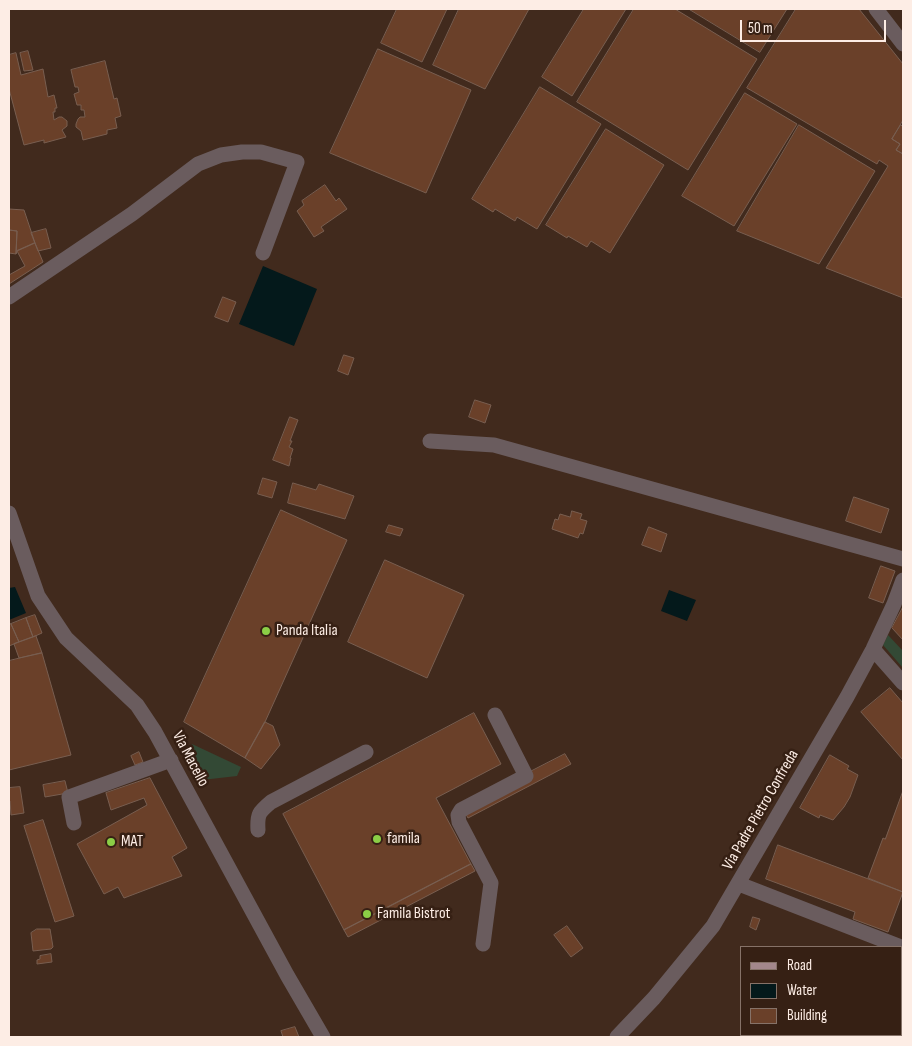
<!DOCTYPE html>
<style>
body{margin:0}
#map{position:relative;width:912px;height:1046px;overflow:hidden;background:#412a1d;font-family:"Sofia Sans Condensed",sans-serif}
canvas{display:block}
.frame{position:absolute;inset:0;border:10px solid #fdede5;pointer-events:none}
.legend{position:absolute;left:740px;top:946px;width:162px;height:90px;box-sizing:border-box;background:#362014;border:1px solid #867268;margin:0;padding:6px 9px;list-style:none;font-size:15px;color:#fdede5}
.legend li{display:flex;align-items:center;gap:10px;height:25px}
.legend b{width:25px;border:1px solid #867268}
.scale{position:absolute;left:740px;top:20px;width:146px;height:22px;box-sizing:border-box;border:2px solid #fdede5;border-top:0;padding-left:6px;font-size:15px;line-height:18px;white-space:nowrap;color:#fdede5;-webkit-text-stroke:4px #362014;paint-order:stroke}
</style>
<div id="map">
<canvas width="912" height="1046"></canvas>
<div class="frame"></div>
<ul class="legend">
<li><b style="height:6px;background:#a3878b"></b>Road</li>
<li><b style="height:14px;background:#04191b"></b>Water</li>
<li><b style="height:14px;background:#6a4029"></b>Building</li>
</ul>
<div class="scale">50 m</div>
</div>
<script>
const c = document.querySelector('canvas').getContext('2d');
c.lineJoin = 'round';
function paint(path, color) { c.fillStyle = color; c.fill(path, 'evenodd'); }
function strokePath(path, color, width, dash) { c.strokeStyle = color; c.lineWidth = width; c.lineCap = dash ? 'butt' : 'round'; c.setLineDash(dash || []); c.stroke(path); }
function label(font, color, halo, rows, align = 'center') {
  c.font = font + ' "Sofia Sans Condensed",sans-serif'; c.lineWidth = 5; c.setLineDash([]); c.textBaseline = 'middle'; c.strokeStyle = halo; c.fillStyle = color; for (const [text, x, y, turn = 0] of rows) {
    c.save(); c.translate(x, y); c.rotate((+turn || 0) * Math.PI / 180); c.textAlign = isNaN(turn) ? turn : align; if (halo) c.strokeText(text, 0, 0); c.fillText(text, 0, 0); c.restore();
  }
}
const green = new Path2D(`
 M888 635 903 651V668L883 645Z
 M192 744 241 767 237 776 202 780 187 753Z`);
const water = new Path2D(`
 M263 266 317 289 294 346 239 324Z
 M15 587 26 613 9 620V588Z
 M669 590 696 600 687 621 661 611Z`);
const building = new Path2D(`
 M397 9H447L422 62 381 43Z
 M459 9H529L485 89 433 65Z
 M584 9H626L572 96 542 77Z
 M634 9H675L757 59 688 170 577 102Z
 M689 9H787L760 52Z
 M796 9H859L903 64V120L892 139 900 144 896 150 903 154V298L826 268 888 166 879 160 877 164 747 88Z
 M378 49 471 90 426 193 330 153Z
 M28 51 33 70 24 71 20 53Z
 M16 53 21 75 43 69 48 97 54 95 57 108H55V112H53L54 120 59 117H62L67 121V126L62 130 66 137 44 143V140L24 145 9 89V55Z
 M105 61 114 99 117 98 121 116 115 118 117 128 107 130V134L83 140 81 131 76 127V124L78 119 80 117H85L84 110H81V105H77L74 94 79 92 78 87H75L71 70Z
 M540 87 601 124 537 229 517 217 515 221 495 209 493 212 472 199Z
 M745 93 797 124 734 226 682 196Z
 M799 125 875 171 819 264 737 231Z
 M901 125 903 127V154L896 150 900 144 892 139Z
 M606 129 664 165 610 253 591 241 587 247 568 236 567 238 546 225Z
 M325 185 336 201 339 198 347 209 321 227 324 231 314 237 297 211 304 205 302 201Z
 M9 209 24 210 35 243 17 251 16 254 17 231 9 230Z
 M46 229 51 248 38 251 31 233Z
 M9 230 17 231 16 254 9 253Z
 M35 243 43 262 9 284V275L25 266 17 251Z
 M223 297 236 302 228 322 215 317Z
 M344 355 354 358 348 375 338 371Z
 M475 400 491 405 485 423 469 417Z
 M290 417 298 420 290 441H292L289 447 293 449 290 458H291L289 466 273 460Z
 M263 478 277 482 272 498 258 494Z
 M293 483 316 490 319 484 354 496 345 519 288 503Z
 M854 497 889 509 881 533 846 521Z
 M281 510 347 540 265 722 245 758 184 722Z
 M572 511 582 514 580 519 587 521 583 534 580 533 578 538 552 529 555 519 558 520 560 514 570 517Z
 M389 525 403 529 400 536 386 532Z
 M649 527 667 534 661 552 642 545Z
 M385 560 464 595 427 678 348 642Z
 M881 566 895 571 883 603 869 598Z
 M903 607V640L892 628Z
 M35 615 42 633 33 637 26 618Z
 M26 618 33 637 19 642 11 624Z
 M11 624 19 642 9 646V625Z
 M36 636 42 653 19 658 14 644Z
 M42 653 71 755 9 770V661Z
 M890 688 903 703V760L861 712Z
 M474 713 501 764 436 798 471 864 344 930 283 814Z
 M265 722 273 726 280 745 261 769 245 758Z
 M139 752 143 762 135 765 131 756Z
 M565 754 571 764 468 818 462 807Z
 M830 755 849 766 847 769 858 775 850 797 844 807 833 820 820 815 819 818 800 808Z
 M150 778 187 848 172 857 182 876 124 898 118 887 104 894 77 844 147 805 144 798 111 810 106 793Z
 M65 781 68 793 45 797 43 785Z
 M20 787 24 813 11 815 10 801H9V788Z
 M903 791V892L868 878 883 838 885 839Z
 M43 820 74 916 55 922 24 826Z
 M778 845 903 892 888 932 853 919 855 912 766 879Z
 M471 864 475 871 348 937 344 930Z
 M753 917 760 919 756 930 750 927Z
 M567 926 583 948 571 957 554 935Z
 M37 929H50L53 947 51 949 33 951 31 933Z
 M51 954 52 962 37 964V960L40 959V956Z
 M295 1027 299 1037H283L281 1031Z`);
const minor = new Path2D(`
 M876 9 903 44
 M9 297 132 214 198 164 221 155 242 152H261L297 162 263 253
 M430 441 494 445 903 559
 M9 513 38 596 66 638 137 705 155 732 287 975 323 1037
 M873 649 903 683
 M74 823 69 797 171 760
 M258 830C257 814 259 812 271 802L366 752
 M739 884 901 947
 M483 944 491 883 459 822 458 815 461 810 526 776 495 715
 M617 1037 654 998 713 926 847 697 873 649 894 604 903 580`);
const major = new Path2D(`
 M901 968 903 961
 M875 1037 876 1035`);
const markers = [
 [266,631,5,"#8bce46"],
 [377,839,5,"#8bce46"],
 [111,842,5,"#8bce46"],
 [367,914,5,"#8bce46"]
];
const poiNames = [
 ["Panda Italia",276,631],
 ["famila",387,839],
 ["MAT",121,842],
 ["Famila Bistrot",377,914]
];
const streetNames = [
 ["Via Macello",190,759,62],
 ["Via Padre Pietro Confreda",761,810,-60]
];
paint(green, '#334935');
paint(water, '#04191b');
paint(building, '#6a4029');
strokePath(building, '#785e50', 1);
strokePath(minor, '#6a5c5e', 15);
strokePath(major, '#a3878b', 15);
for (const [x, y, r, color] of markers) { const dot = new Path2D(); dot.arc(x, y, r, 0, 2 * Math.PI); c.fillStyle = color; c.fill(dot); strokePath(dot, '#362014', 2); }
label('16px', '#fdede5', '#362014', poiNames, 'left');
label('16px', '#fdede5', '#362014', streetNames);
</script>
